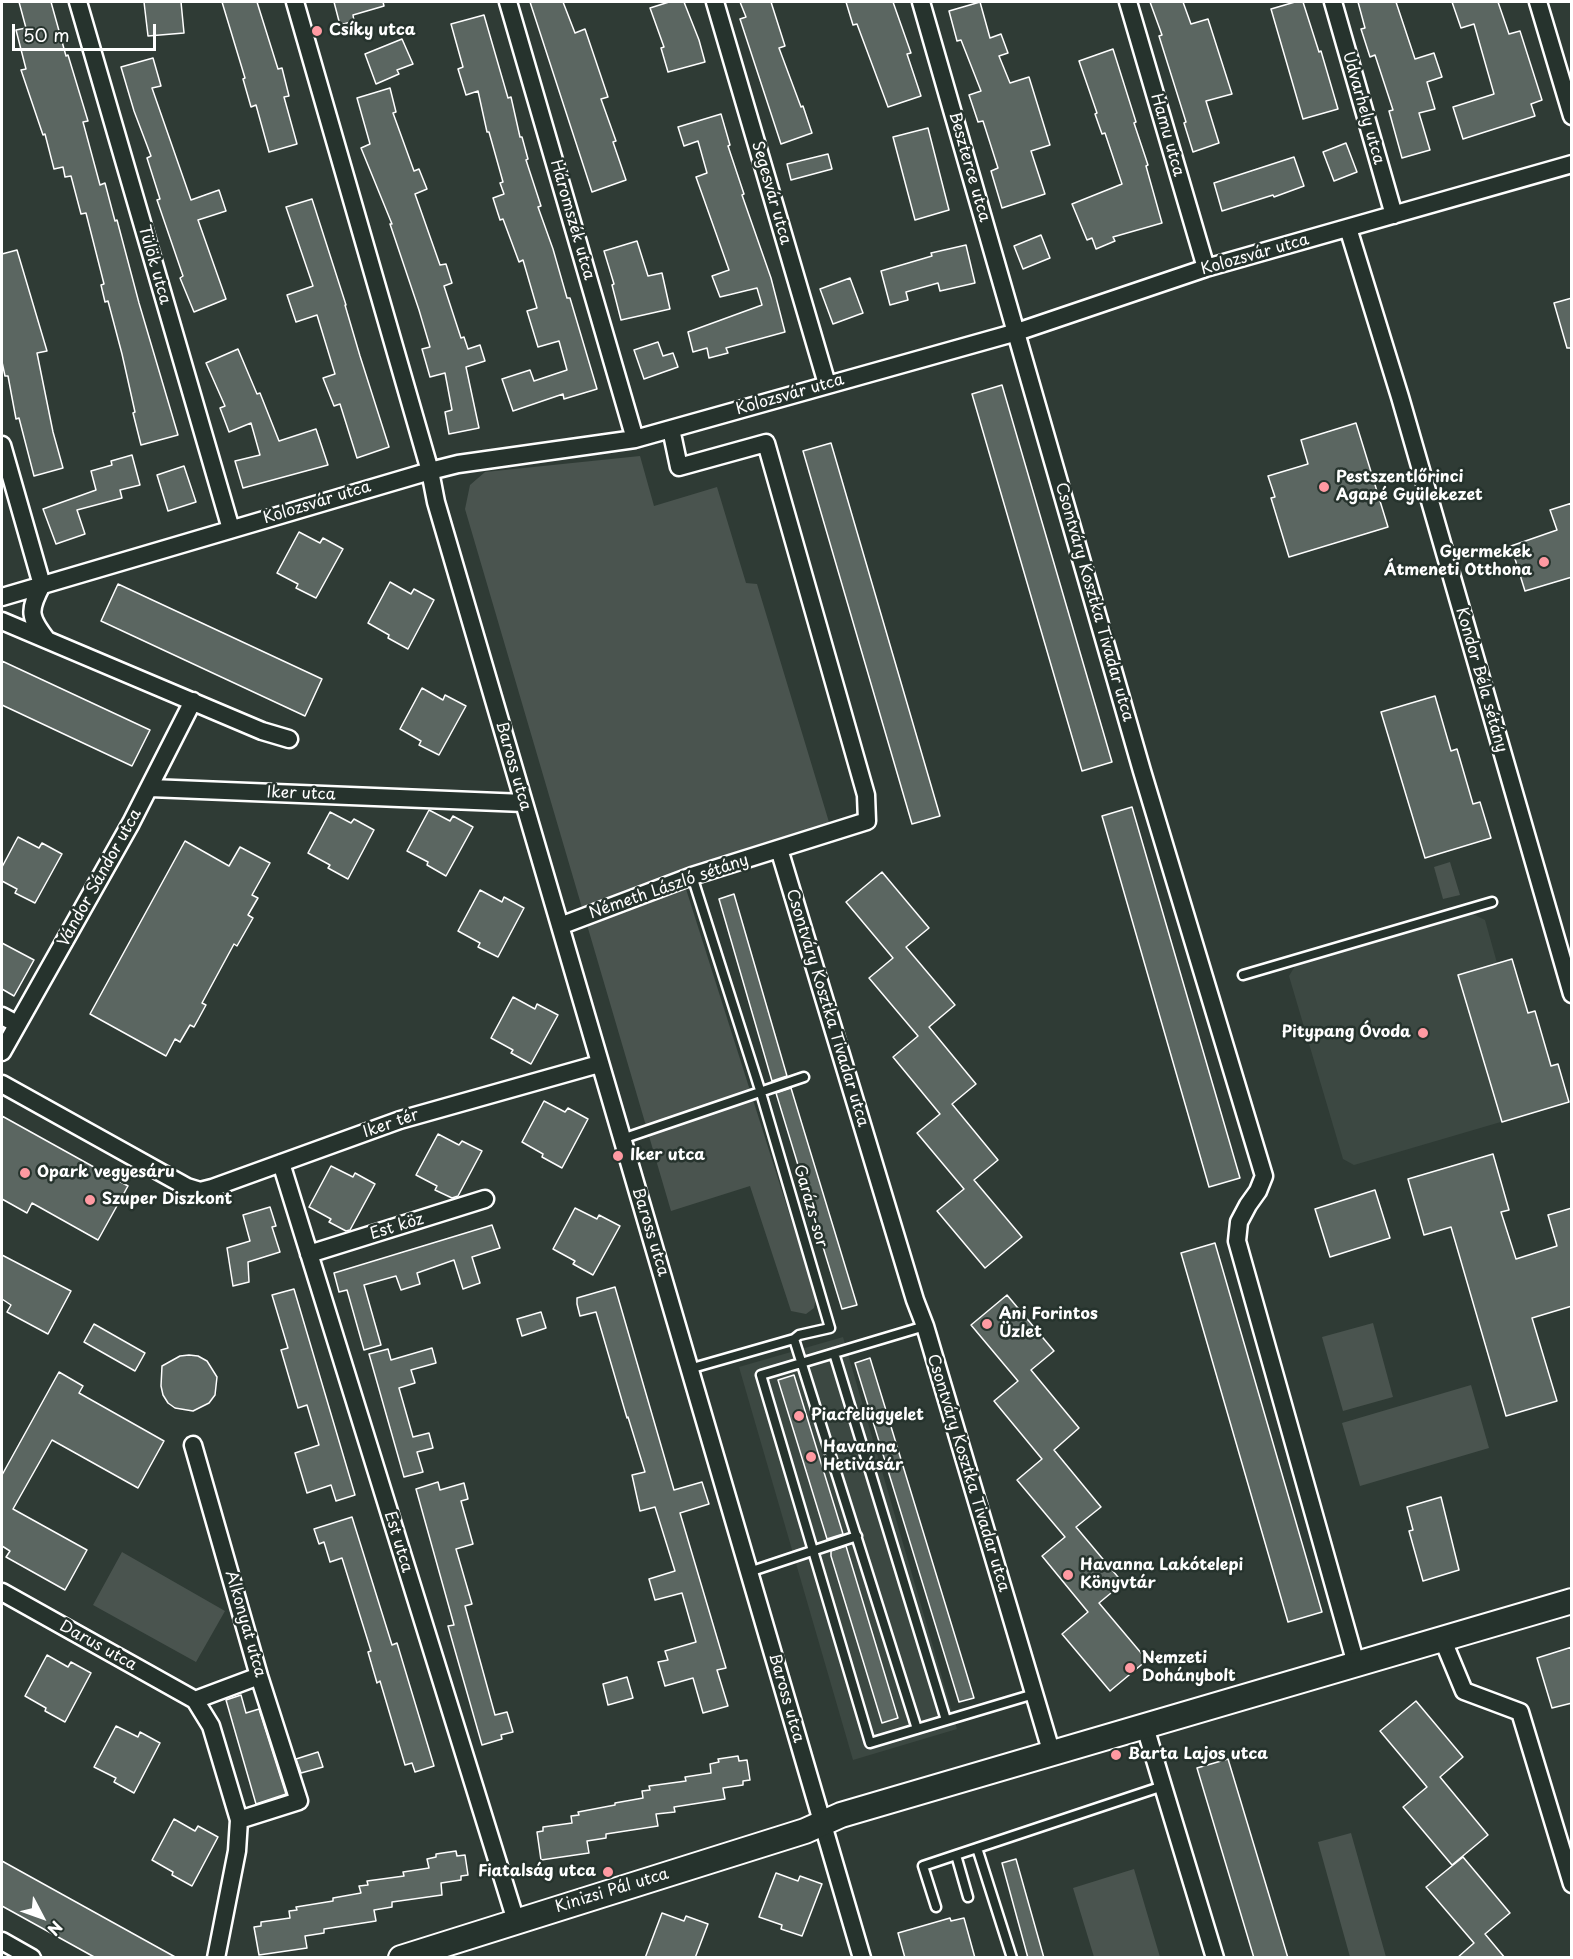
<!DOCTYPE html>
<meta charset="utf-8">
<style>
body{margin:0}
#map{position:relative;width:1573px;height:1959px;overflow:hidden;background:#2f3b35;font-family:"Playpen Sans",sans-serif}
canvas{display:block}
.frame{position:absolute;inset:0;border:3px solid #fff;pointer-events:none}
.north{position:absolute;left:12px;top:1887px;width:60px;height:60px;-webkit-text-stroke:4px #26332d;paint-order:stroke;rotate:131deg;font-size:16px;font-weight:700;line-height:24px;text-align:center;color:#fff}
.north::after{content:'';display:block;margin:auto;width:21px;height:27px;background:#fff;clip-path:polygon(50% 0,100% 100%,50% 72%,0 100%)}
.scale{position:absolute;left:12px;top:24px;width:144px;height:27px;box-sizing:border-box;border:3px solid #fff;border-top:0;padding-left:8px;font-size:18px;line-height:21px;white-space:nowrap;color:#fff;-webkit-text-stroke:4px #26332d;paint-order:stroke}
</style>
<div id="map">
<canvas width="1573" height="1959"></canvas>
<div class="frame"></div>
<div class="north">N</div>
<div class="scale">50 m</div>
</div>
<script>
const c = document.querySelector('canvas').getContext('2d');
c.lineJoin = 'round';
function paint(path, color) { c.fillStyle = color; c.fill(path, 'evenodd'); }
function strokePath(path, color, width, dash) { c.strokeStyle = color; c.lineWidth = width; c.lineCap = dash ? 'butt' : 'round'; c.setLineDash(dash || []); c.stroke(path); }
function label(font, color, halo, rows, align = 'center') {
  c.font = font + ' "Playpen Sans",sans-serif'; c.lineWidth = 5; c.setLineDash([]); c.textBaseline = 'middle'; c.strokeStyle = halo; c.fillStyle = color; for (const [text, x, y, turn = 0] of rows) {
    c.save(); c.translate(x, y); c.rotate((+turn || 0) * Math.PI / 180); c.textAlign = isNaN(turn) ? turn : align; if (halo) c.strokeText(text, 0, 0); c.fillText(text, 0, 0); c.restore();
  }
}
const built = new Path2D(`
 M1473 914 1485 920 1497 963 1512 959 1523 996 1516 998 1532 1054 1569 1102 1354 1165 1343 1159 1289 976 1295 966Z
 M843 1337 957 1729 853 1760 739 1367Z`);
const green = new Path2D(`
 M640 456 654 506 717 487 746 583 757 584 835 842 791 854 773 862 686 889 816 1298 814 1308 806 1314 791 1311 750 1186 671 1211 465 509 470 485 485 472Z
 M1450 862 1460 895 1443 899 1434 867Z
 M1373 1323 1393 1397 1343 1411 1322 1337Z
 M1471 1385 1489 1448 1360 1486 1342 1423Z
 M122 1552 225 1611 196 1662 93 1605Z
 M1351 1833 1386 1957H1350L1318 1842Z
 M1134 1869 1160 1957H1094L1073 1888Z`);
const building = new Path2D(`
 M19 2H51L66 56 68 55 88 121 83 122 100 185 105 183 115 221 117 220 139 303 178 435 141 445 133 413 135 412 122 354 108 301 105 302 101 285 104 284 86 213 81 214 71 176 65 177 63 167 54 169 45 134 43 135 21 70 26 69 16 30 26 28Z
 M144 2H181L184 33 148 36Z
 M222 2H257L278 69 282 68 289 96 284 97 297 144 269 152 256 105 251 107 243 79 245 78Z
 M334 2H383L384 6 353 15 354 21 340 25Z
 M530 2H563L575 33 585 29 608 97 601 99 616 141 613 142 626 180 592 192Z
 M669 2H684L699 40 705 62 668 72 661 48 664 47 650 8Z
 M740 2H771L785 46 779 48 801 107 803 106 812 133 781 144 740 19 746 17Z
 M846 2H893L911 53 907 54 921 96 888 107 857 24 853 25Z
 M980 2 990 38 1001 34 1008 53 999 56 1010 83 1029 77 1050 145 1031 151 1045 194 1002 208 991 171 998 168 983 121 978 122 969 95 981 91 961 40 957 41 949 11Z
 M1150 2H1183L1191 24 1208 19 1232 94 1206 101 1219 143 1193 152 1184 123 1186 122 1159 36 1162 35Z
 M1295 2H1303L1319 52 1321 51 1338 109 1303 119 1271 9Z
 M1358 2H1396L1415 59 1434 53 1442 77 1427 82 1435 109 1419 113 1430 150 1402 158 1389 111 1393 110 1375 55 1370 57 1361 29 1365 28Z
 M1452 2H1498L1509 34 1520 31 1542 100 1531 104 1535 116 1463 139 1453 107 1494 94 1474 24 1461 28Z
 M484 15 508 98 511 97 520 137H522L528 159 526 160 541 206 538 207 553 249 567 298H570L597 389 564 399 563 394 513 411 502 379 530 370 534 381 567 370 559 341 538 347 527 311 537 308 523 260 519 262 503 219 500 220 493 198 504 194 500 183 503 182 489 132H487L478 91 466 95 458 69 463 67 451 24Z
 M402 39 413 64 397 70 399 74 376 84 365 54Z
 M1113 49 1136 122 1134 123 1148 165 1146 166 1162 223 1113 237 1115 241 1096 249 1092 238 1087 240 1072 204 1122 184 1105 133 1102 134 1095 114 1097 113 1079 61Z
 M153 58 161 86 152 88 191 200 219 190 226 211 198 220 226 299 194 312 180 278 183 276 157 200 160 199 147 158 151 156 134 111 121 67Z
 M390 88 396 112 393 113 414 171 419 169 427 189 415 194 440 265 446 264 452 283 444 286 461 338 464 337 468 349 480 345 485 361 466 367 479 428 449 434 445 412 452 410 445 373 430 377 422 349 430 347 419 310 390 224H392L361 148 370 144 357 98Z
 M721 114 730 145 728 146 744 194 742 195 771 278 785 332 726 348 728 353 709 358 707 348 693 352 688 332 762 305 757 288 720 297 712 276 729 270 696 177 707 173 698 141 684 146 678 127Z
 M928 128 949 210 915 220 893 137Z
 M1346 143 1357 172 1334 181 1323 152Z
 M828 154 832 169 791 180 787 164Z
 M1294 157 1304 186 1274 197 1273 195 1222 211 1214 183Z
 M312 199 346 305H345L360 356 389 447 357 458 340 404 334 406 323 378 335 374 317 315 296 322 287 295 313 286 286 207Z
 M1041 235 1050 258 1023 269 1014 246Z
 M637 241 648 276 662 273 670 309 621 320 612 285 614 284 604 251Z
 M966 245 975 283 940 291 938 283 906 292 908 300 890 305 881 271 932 256 931 253Z
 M17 250 47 351 37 353 53 432 63 468 34 476 19 418 16 419 8 376H5L2 362V254Z
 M850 278 863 313 833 324 820 289Z
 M1572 298V348H1567L1554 303Z
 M658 342 663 356 673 353 678 367 644 379 634 350Z
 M238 349 257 394 260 393 279 441 316 429 328 465 243 488 235 461 260 455 251 423 229 432 220 408 225 406 206 363Z
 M1002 385 1112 762 1082 771 972 394Z
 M1356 423 1388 527 1289 557 1271 498 1275 497 1268 476 1308 464 1301 440Z
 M831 443 940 816 912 824 803 451Z
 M132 455 140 485 120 490 122 498 77 510 85 534 56 544 43 509 96 490 91 471 112 465 111 461Z
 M184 466 196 502 168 511 157 475Z
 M1572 503V577L1525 591 1511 546 1557 530 1550 510Z
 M299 532 320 543 323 538 343 549 316 598 296 588 298 584 277 573Z
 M390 582 411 594 414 589 434 600 408 649 388 638 389 635 368 623Z
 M118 584 322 679 305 716 101 621Z
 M2 661 150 730 132 766 2 705Z
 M422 688 443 700 445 695 466 706 439 755 419 745 421 741 400 729Z
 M1435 696 1451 751 1457 749 1473 804 1480 802 1491 838 1425 858 1381 712Z
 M1132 807 1240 1178 1209 1187 1102 816Z
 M429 810 450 821 453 816 473 827 446 876 427 865 428 862 407 851Z
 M330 812 351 823 354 819 374 830 348 879 328 868 330 865 308 853Z
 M18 837 39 848 42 843 62 854 35 903 15 893 17 889 2 881V867Z
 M185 841 229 866 240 847 270 863 252 895 258 898 248 915 253 918 237 946 234 944 202 1003 206 1005 194 1027 190 1025 180 1042 175 1039 166 1056 90 1014Z
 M882 872 929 928 906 947 955 1005 929 1027 976 1084 952 1104 998 1160 974 1180 1022 1237 985 1268 937 1211 964 1189 917 1133 940 1114 893 1057 918 1036 869 978 893 958 846 902Z
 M480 890 502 902 504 897 524 908 498 957 478 947 480 943 458 931Z
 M734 894 787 1076 772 1081 719 899Z
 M2 943 34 960 14 996 2 989Z
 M1512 959 1528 1013 1535 1011 1551 1066 1558 1064 1569 1102 1502 1122 1458 975Z
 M513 997 535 1009 537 1004 558 1015 531 1064 511 1053 513 1050 491 1038Z
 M791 1088 857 1305 842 1309 776 1093Z
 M544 1101 565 1112 568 1108 588 1119 562 1168 542 1157 543 1154 522 1142Z
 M2 1116 128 1186 98 1240 32 1203 27 1213 2 1199Z
 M438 1134 459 1145 462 1141 482 1151 458 1196 452 1198 435 1190 437 1186 416 1175Z
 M1493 1154 1509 1210 1501 1212 1516 1259 1557 1246 1548 1215 1572 1208V1306L1532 1318 1557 1401 1506 1416 1451 1227 1424 1235 1408 1179Z
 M331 1166 353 1177 355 1173 375 1184 350 1230 346 1231 329 1222 331 1219 309 1207Z
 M1375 1190 1390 1238 1330 1257 1315 1209Z
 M270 1207 276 1226 272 1227 280 1252 248 1262 249 1282 233 1286 227 1248 250 1241 243 1215Z
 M575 1208 597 1219 599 1215 620 1226 593 1275 573 1264 575 1261 553 1249Z
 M492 1225 500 1248 472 1257 480 1283 463 1289 454 1260 417 1273 420 1284 401 1290 396 1276 364 1285 381 1345 364 1350 347 1290 339 1292 334 1273Z
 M1215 1243 1322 1612 1288 1622 1181 1253Z
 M2 1255 71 1291 48 1334 7 1312 11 1305 2 1299Z
 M615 1287 674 1490 702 1482 709 1504 680 1513 726 1668 717 1670 728 1706 703 1713 693 1678 665 1686 658 1662 668 1660 665 1651 696 1642 682 1593 655 1600 649 1579 675 1571 655 1507 640 1511 632 1475 645 1472 628 1417 627 1418 596 1312 580 1316 577 1304V1298Z
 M294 1289 355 1495 336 1501 331 1485 307 1493 295 1453 319 1445 307 1405 298 1408 281 1350 288 1348 272 1295Z
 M1007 1295 1054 1351 1031 1370 1079 1428 1054 1450 1101 1507 1076 1527 1123 1583 1099 1603 1147 1660 1110 1691 1062 1634 1088 1612 1042 1556 1065 1537 1017 1480 1042 1459 994 1401 1018 1381 971 1325Z
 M541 1312 546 1328 522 1336 517 1319Z
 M94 1324 145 1353 135 1371 84 1342Z
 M432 1348 436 1363 411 1370 415 1383 399 1388 413 1437 429 1433 433 1448 417 1452 423 1472 404 1477 369 1354 388 1349 391 1360Z
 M189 1355 198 1356 207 1361 217 1377 215 1395 209 1403 193 1411 175 1408 168 1403 163 1395 161 1386 162 1366 180 1356Z
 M870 1358 974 1698 959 1702 855 1363Z
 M59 1372 83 1386 79 1393 164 1441 138 1488 52 1440 13 1509 87 1550 65 1590 6 1557 10 1551 2 1546V1475Z
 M794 1375 843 1534 827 1539 778 1380Z
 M438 1482 440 1490 464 1483 468 1499 461 1501 473 1544 456 1549 472 1604 465 1606 495 1715 507 1712 513 1732 501 1735 502 1739 482 1745 448 1626 454 1625 416 1489Z
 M1441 1497 1459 1570 1423 1581 1409 1531 1413 1530 1407 1507Z
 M352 1517 392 1645 397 1643 434 1766 415 1772 412 1763 405 1765 380 1681 377 1683 368 1652 371 1651 342 1558 330 1562 324 1542 319 1544 314 1529Z
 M846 1546 898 1718 882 1723 831 1556V1551Z
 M1572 1647V1703L1552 1708 1537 1658Z
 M47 1655 68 1667 71 1662 91 1673 65 1722 45 1711 46 1708 25 1696Z
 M627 1677 633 1698 608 1705 603 1684Z
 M241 1695 246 1713 259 1709 286 1794 256 1804 226 1700Z
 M1416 1701 1463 1757 1440 1777 1488 1835 1452 1865 1403 1807 1427 1787 1380 1731Z
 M116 1726 138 1737 140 1732 160 1743 134 1793 114 1782 116 1778 94 1767Z
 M318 1752 323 1767 301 1773 296 1759Z
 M738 1756 739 1761 747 1760 750 1780 743 1781V1785L723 1788 725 1799 674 1807 675 1812 656 1814 658 1826 606 1834V1838L587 1841 589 1853 541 1860 537 1832 543 1831V1827L572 1823 571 1816 579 1815 578 1812 615 1805V1803L643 1798 642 1791 650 1790 649 1786 686 1781 685 1777 711 1773 710 1764 719 1762 718 1759Z
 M1228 1759 1288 1958H1254L1197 1768Z
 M174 1819 195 1831 198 1826 218 1837 192 1886 172 1875 173 1872 152 1860Z
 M456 1851 457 1856 465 1855 468 1875 461 1876V1880L441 1883 442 1895 392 1902V1907L374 1910 376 1921 324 1929V1933L305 1936 307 1948 259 1955 254 1927 261 1926V1922L290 1918 289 1911 297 1910 296 1907 333 1901V1898L361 1893 359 1886 368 1885 367 1881 404 1876 403 1872 429 1868 427 1859 436 1857V1854Z
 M1463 1857 1510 1913 1485 1934 1505 1958H1457L1474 1943 1426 1887Z
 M1016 1859 1044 1958H1028L1002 1863Z
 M2 1861 177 1958H96L2 1906Z
 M776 1873 798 1881 800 1876 822 1884 802 1936 781 1929 782 1925 759 1917Z
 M662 1913 684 1921 686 1916 708 1924 695 1958H645Z
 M950 1918 951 1921 964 1918 975 1958H905L898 1933Z`);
const lane = new Path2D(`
 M1243 975 1492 902
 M622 1139 804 1077
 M925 1326 761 1375 870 1743 1034 1694
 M794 1339 917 1729
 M834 1353 946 1720
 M689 1369 794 1339 799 1335 830 1328 761 1093 692 876
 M749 1572 857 1536
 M956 1855 968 1897
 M936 1907 923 1866 977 1848
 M1012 1958 977 1848 1163 1786`);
const street = new Path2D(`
 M78 2 231 529
 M295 2 430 471 436 502 862 1958
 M508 2 635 439
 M715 2 827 384
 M921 2 1142 771 1264 1176 1258 1191 1248 1205 1239 1222 1237 1241 1356 1664
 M1128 2 1206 268
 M1333 2 1394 215
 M1538 2 1572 116
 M1348 228 1400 397 1572 994
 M2 445 42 585C28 611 29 617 47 640
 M2 597 430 471 458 464 635 439 1017 332 1206 268 1572 164
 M2 621 262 731 289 739
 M150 788 524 803
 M779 849 915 1300 925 1326 1052 1754
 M560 926 692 876 867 821 866 795 766 443 679 467 671 429
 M2 1016 17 1024
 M2 1052 131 823 193 701
 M2 1084 187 1187 200 1191 212 1188 400 1120 599 1064
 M281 1163 516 1921
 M309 1254 485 1199
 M193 1445 259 1676 299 1801 239 1820
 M2 1592 195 1700 211 1726 239 1820 237 1851 216 1958
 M1442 1638 1464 1691 1520 1712 1572 1884
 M195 1700 259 1676
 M1145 1727 1215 1958
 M2 1941 32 1958`);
const secondary = new Path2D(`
 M401 1958 805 1831 841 1815 1572 1601`);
const markers = [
 [317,31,6,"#ff9aa2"],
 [1324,487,6,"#ff9aa2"],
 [1544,562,6,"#ff9aa2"],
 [1423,1033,6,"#ff9aa2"],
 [618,1156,6,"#ff9aa2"],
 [25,1173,6,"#ff9aa2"],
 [90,1200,6,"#ff9aa2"],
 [987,1324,6,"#ff9aa2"],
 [799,1416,6,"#ff9aa2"],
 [811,1457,6,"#ff9aa2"],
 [1068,1575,6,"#ff9aa2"],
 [1130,1668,6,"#ff9aa2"],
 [1116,1755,6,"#ff9aa2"],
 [608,1872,6,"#ff9aa2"]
];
const poiNames = [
 ["Csíky utca",329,31],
 ["Pestszentlőrinci",1336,478],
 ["Agapé Gyülekezet",1336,496],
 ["Gyermekek",1532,553,"right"],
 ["Átmeneti Otthona",1532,571,"right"],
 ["Pitypang Óvoda",1411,1033,"right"],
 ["Iker utca",630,1156],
 ["Opark vegyesáru",37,1173],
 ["Szuper Diszkont",102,1200],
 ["Ani Forintos",999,1315],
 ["Üzlet",999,1333],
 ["Piacfelügyelet",811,1416],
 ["Havanna",823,1448],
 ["Hetivásár",823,1466],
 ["Havanna Lakótelepi",1080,1566],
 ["Könyvtár",1080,1584],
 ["Nemzeti",1142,1659],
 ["Dohánybolt",1142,1677],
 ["Barta Lajos utca",1128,1755],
 ["Fiatalság utca",596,1872,"right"]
];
const streetNames = [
 ["Udvarhely utca",1363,108,74],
 ["Hamu utca",1167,135,74],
 ["Beszterce utca",969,167,74],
 ["Segesvár utca",771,193,74],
 ["Háromszék utca",572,220,74],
 ["Kolozsvár utca",1255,255,-16],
 ["Tülök utca",154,265,74],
 ["Kolozsvár utca",790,395,-16],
 ["Kolozsvár utca",317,503,-17],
 ["Csontváry Kosztka Tivadar utca",1094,602,74],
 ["Kondor Béla sétány",1481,680,74],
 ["Baross utca",513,766,74],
 ["Iker utca",301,794,2],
 ["Vándor Sándor utca",100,878,-61],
 ["Németh László sétány",669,887,-19],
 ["Csontváry Kosztka Tivadar utca",827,1008,73],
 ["Iker tér",391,1124,-19],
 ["Garázs-sor",810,1206,74],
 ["Est köz",397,1227,-17],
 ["Baross utca",650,1232,73],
 ["Csontváry Kosztka Tivadar utca",968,1473,73],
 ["Est utca",398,1542,73],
 ["Alkonyat utca",245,1624,74],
 ["Darus utca",98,1646,29],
 ["Baross utca",786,1698,74],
 ["Kinizsi Pál utca",612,1891,-17]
];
paint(built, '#3c4842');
paint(green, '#4a544f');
paint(building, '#5b6661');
strokePath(building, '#fff', 1.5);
strokePath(lane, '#fff', 13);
strokePath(street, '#fff', 21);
strokePath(secondary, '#fff', 28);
strokePath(lane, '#26332d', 8);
strokePath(street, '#26332d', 16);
strokePath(secondary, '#26332d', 24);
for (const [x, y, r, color] of markers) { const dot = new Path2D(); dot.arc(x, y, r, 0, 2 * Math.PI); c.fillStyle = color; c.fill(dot); strokePath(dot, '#26332d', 2); }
label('bold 16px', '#fff', '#26332d', poiNames, 'left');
label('16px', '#fff', '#26332d', streetNames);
</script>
